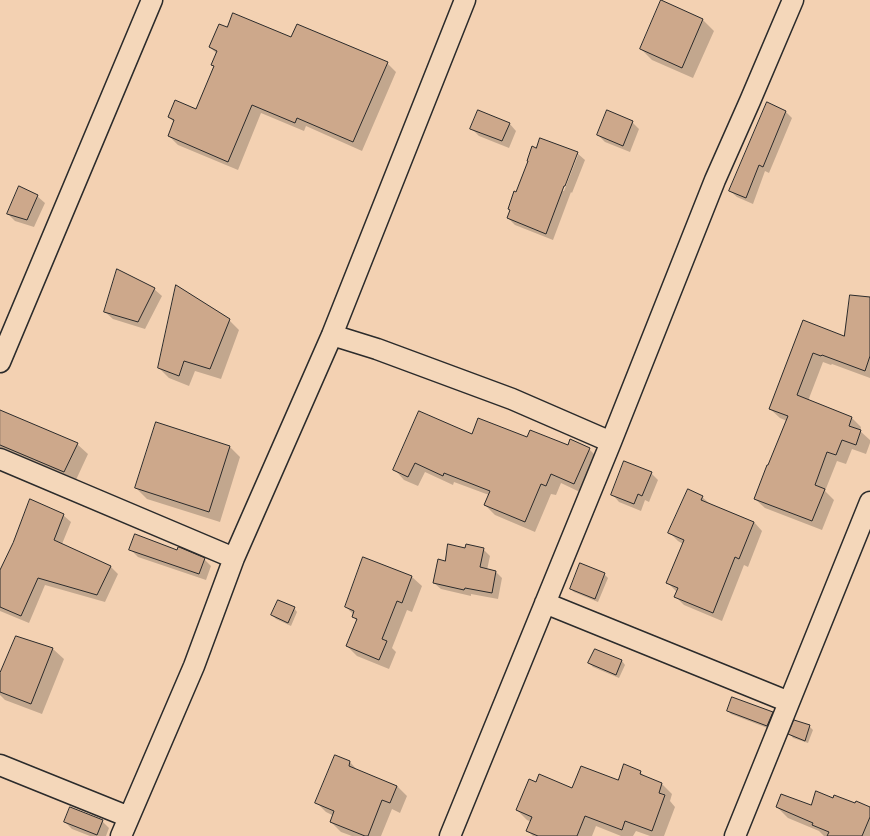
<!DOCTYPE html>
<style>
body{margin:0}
canvas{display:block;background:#f3d1b2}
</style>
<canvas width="870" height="836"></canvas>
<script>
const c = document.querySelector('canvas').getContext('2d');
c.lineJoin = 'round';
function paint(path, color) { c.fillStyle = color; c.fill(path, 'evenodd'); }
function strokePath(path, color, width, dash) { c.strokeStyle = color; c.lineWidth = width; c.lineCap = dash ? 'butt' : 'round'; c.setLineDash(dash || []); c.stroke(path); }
const shadow = new Path2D(`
 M662 2 703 20 714 31 693 78 652 60 641 49Z
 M227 29 292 38 387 63 396 72 362 151 306 126 304 131 261 113 238 170 178 145 169 136 174 122 169 117 196 110 215 67 212 64 217 54 210 47Z
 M786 112 792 118 769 173 765 171 753 204 737 197 730 191Z
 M632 122 639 129 630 152 605 142 598 135Z
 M509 123 516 131 509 148 479 136 472 129Z
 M577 153 585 160 572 193 571 192 553 240 515 225 508 218 517 193ZM576 155H578L564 191H562Z
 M37 196 45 203 34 227 15 221 8 214Z
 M154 289 162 296 145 329 113 319 105 312Z
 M870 298V378L832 364 831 365 823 362 808 401 852 418 861 427 860 431 870 440V443L866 454 852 449 846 464 837 461 825 491 834 500 822 530 765 508 755 499 787 421 780 418 770 409 804 321 845 337Z
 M229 320 239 330 221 379 195 371 189 386 169 378 159 368Z
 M0 411 77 444 88 454 75 482 0 450Z
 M472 436 528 438 568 446 589 449 599 459 584 494 561 483 556 495 551 494 535 532 495 515 485 505 489 495 454 482 453 485 425 472 418 486 404 480 395 470Z
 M230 447 240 457 220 522 147 499 136 488Z
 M651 473 658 480 649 502 645 500 641 511 619 502 612 494Z
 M702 497 710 504 754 522 762 531 748 567 744 565 722 621 684 605 675 596 677 592 668 583 683 544 678 541 669 532Z
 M63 515 71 522 62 544 111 567 118 574 105 602 45 585 29 623 0 611V572Z
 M465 549H483L490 556 487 570 495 571 502 578 498 599 471 594V596L441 589 434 583 446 562Z
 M131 550 178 551 204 559 211 566 206 580 138 557Z
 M364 559 412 577 422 586 412 612 407 610 392 648 396 652 389 669 357 656 347 646 357 621 353 616 354 615 346 607Z
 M604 574 608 578 598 602 574 592 571 589Z
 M294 608 297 612 291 626 276 619 272 615Z
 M53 649 64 659 42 714 5 700 0 695V676Z
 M595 650 622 661 625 665 619 678 593 667 589 663Z
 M728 711 772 713 776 716 770 729 731 714Z
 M809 726 813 730 808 743 793 738 790 734Z
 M336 756 350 762 358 771 397 786 407 796 400 813 392 809 381 836H352L341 832 331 822 334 816 326 812 316 802Z
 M640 772 646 778 662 784 672 794 670 801 675 807 664 836H650L636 831 633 836H621L596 826 592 836H533L528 831 531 822 527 820 517 810 536 783 573 790 618 781Z
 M833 799 870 808V836H824L819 831 788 818 777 807 811 806Z
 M102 821 109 828 106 836H90L72 829 65 822Z`);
const building = new Path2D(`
 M661 0 703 19 682 68 640 49Z
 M233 13 291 37 297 24 388 62 353 142 297 118 295 123 252 105 228 162 168 136 174 120 168 117 175 100 196 109 214 66 211 65 217 51 209 47 219 24 227 27Z
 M767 102 786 111 763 167 759 165 746 198 729 191Z
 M478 110 510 123 502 141 470 129Z
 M607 110 633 121 623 146 597 135Z
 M540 138 578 152 565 186H564L546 234 507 218 510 210 508 209 514 191 516 192 528 161H527L532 146 536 148Z
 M19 186 38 195 27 220 7 214Z
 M117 269 155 288 138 322 104 312Z
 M176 285 230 319 210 369 184 361 179 376 158 368Z
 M850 295 870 297V356L865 371 822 355 821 356 813 353 797 395 852 417 849 426 861 430 856 445 842 440 836 455 827 452 815 485 825 489 812 521 754 499 767 465H768L788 416 769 409 803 320 844 336Z
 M0 410 78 443 64 472 0 445Z
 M419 411 472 434 478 418 527 437 530 430 568 445 570 439 590 448 574 484 551 474 546 486 541 484 525 522 484 505 490 491 444 473 443 476 415 463 408 477 393 470Z
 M156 422 230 446 209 512 135 488Z
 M624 461 652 472 642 496 638 494 634 504 611 495Z
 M688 489 703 496 701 500 754 522 739 559 735 557 713 613 674 597 678 588 666 583 684 540 668 533Z
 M30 499 64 514 54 540 111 566 97 595 38 578 21 616 0 607V570L13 543Z
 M135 534 177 550 178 547H179L205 558 199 574 129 550Z
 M448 544 465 548 466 544 484 548 480 567 496 571 492 593 465 588 464 590 433 583 438 559 445 561Z
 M363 557 412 576 402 603 397 601 382 639 387 641 379 660 346 646 357 619 352 617 354 611 345 607Z
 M580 563 605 573 595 599 570 589Z
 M278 600 295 607 288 623 271 615Z
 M16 636 53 648 31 704 0 692V673Z
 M595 649 622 660 616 675 588 663Z
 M732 697 773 712 767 726 727 711Z
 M794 720 810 725 805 741 788 734Z
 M335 755 350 761 349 766 397 786 390 803 382 800 368 836H365L330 822 334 811 315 803Z
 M624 764 641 771 640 774 662 783 659 793 665 795 652 831 625 821 622 830 585 816 577 836H538L526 831 532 817 516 810 529 779 536 782 539 774 572 788 581 766 618 780Z
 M816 791 833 798 834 795 855 803 856 801 870 807V817L862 836H827L829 832 812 825 813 823 776 807 781 794 811 805Z
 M70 807 103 820 97 835 64 822Z`);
const minor = new Path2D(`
 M332 335 377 349 512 399 611 442
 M0 362 152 0
 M0 459 234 558
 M545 603 789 702
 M0 765 129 817
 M121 836 194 666 234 558 332 335 465 0
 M450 836 611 442 715 180 750 101 793 0
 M735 836 870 502`);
paint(shadow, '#0003');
paint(building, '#cda88b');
strokePath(building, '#2b2b2b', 1);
strokePath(minor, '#2b2b2b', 23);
strokePath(minor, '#f4d7ba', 20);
</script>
